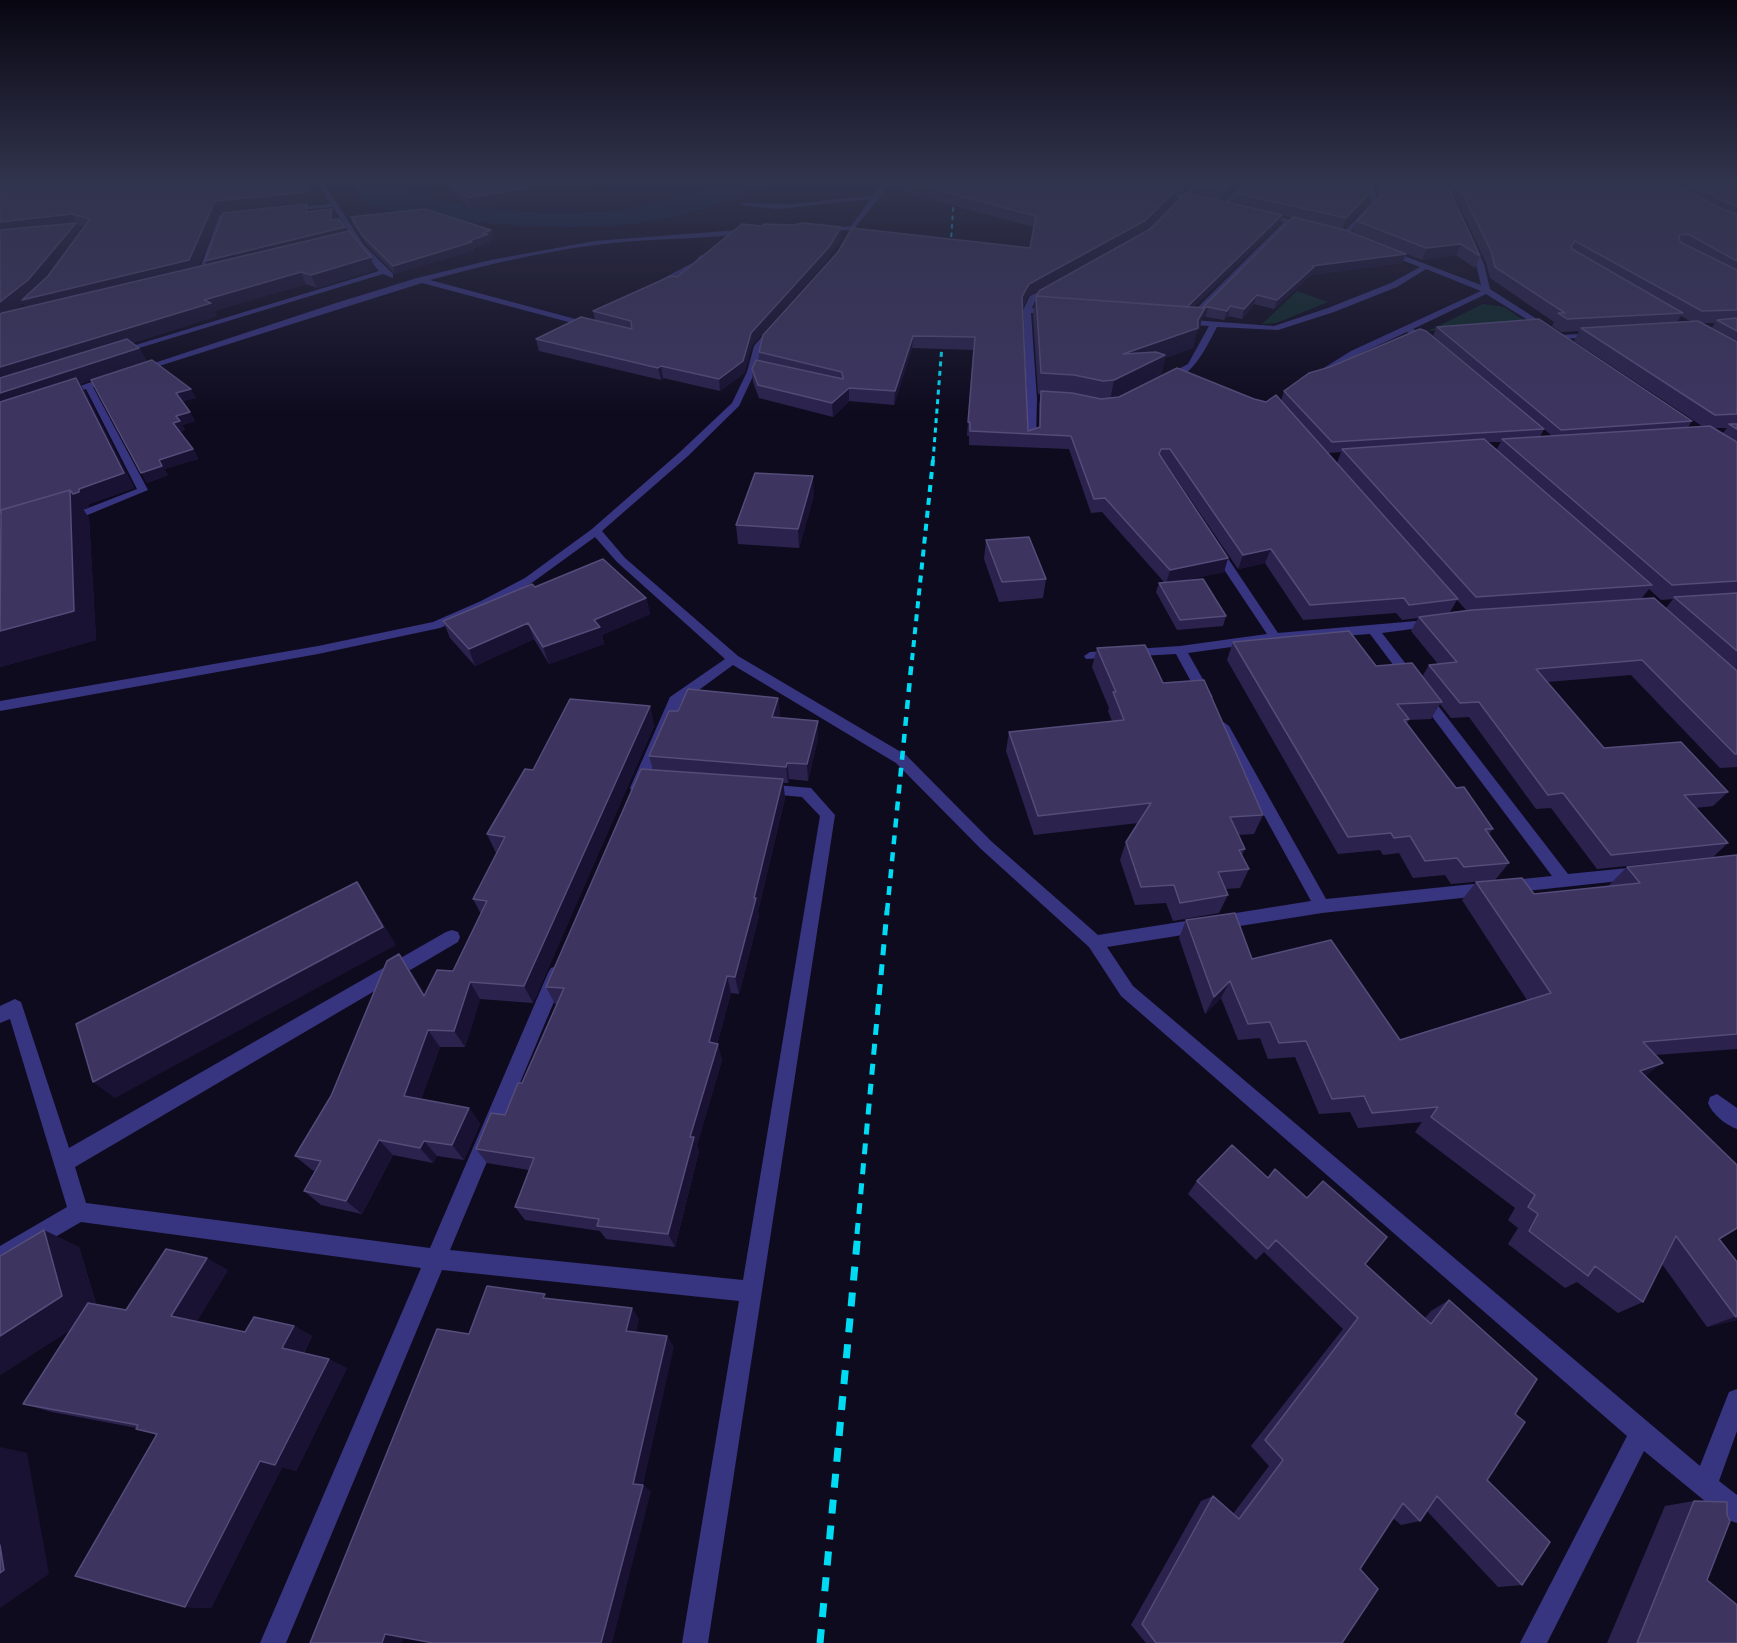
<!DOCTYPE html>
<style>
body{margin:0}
canvas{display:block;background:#0f0b1f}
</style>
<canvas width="1737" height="1643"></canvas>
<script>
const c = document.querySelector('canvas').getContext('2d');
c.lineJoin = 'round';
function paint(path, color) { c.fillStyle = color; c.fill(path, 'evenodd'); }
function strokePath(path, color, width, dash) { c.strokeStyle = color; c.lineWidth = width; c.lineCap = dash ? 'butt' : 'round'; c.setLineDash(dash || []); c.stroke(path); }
const green = new Path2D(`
 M1297 291 1328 302 1276 323 1262 324Z
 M1483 304 1504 307 1548 336 1480 328 1428 331Z`);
const water = new Path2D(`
 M355 182H397L417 196 477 208 551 214 620 211 683 197 729 182H776C751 192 725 202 699 210 621 234 533 228 453 219 420 216 385 214 357 195Z`);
const minor = new Path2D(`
 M317 182H323L364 245 393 274V278L383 274 116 355V351L379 271 359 248 333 207 286 211 288 208 330 204Z
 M883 182H889L880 197 853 230 821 231 818 229 851 226 871 199 777 209 741 205 744 203 794 204 874 195Z
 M1116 182H1128L1182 195 1195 182H1202L1188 197 1204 202 1201 204 1184 200 1145 237 1143 234 1179 198Z
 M1245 182H1252L1223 208H1219V206Z
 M1368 182H1374L1377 203 1347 235H1343V233L1371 203Z
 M1456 182H1463L1451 194 1458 209 1455 211 1445 194Z
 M1646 182H1654L1663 187 1737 183V187L1662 191Z
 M1263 213 1312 225 1309 227 1291 223 1193 320 1274 326 1328 308 1391 283 1420 267 1383 253 1386 249 1481 285 1476 264 1467 241 1470 239 1473 241 1484 264 1490 289 1554 330 1547 332 1486 294 1413 329 1433 338V342H1427L1407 332 1357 355 1325 375H1319V371L1351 351 1481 291 1426 269 1397 287 1334 312 1278 330 1217 327C1206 347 1191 383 1163 381V377L1188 364 1209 326 1183 324H1180V320H1185L1284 222 1261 216Z
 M222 214 240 213 243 215 225 218 204 275 197 277 219 216Z
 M752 229 754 232C711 239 666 238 622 242 557 248 493 263 430 280L594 324V328H591L422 283 140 372 133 370 336 303 417 278 491 260 595 241Z
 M701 255 708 257 700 266 658 287 651 285 694 262Z
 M1054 284 1058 286 1057 288 1036 299 1032 308 1058 312 1057 314 1031 313 1037 399 1036 441 1031 444 1026 441 1027 399 1023 310 1030 296Z
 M771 326 778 328 762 347 755 372 739 406 688 456 602 531 625 558 738 656 906 755 991 841 1098 935 1311 901 1215 726 1222 721 1229 726 1326 899 1552 876 1370 634 1275 641 1188 653 1213 697 1206 701 1201 700 1176 654 1086 659 1084 656 1090 652 1180 646 1267 634 1209 547 1215 544 1219 545 1278 633 1439 619V625L1435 626 1382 633 1568 874 1638 867 1644 869 1646 873 1644 877 1638 879 1322 913 1107 947 1133 986 1700 1466 1729 1392 1737 1389V1431L1719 1481 1737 1495V1523L1728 1520 1644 1451 1547 1643H1520L1627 1436 1121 996 1089 947 981 849 896 763 733 665 681 703 644 788 637 793 632 792 630 788 670 697 725 659 617 562 595 537 533 582 489 607 440 628 318 654 0 711V701L318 646 433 622 481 601 525 578 592 529 680 452 732 403 747 372 754 346Z
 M1599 333V337H1596L1560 339 1556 337 1560 335Z
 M108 376 115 378 93 387 148 490 73 521H65V517L137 489 86 389 63 397 58 394Z
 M764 784 811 788 835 815 708 1643H682L739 1301 442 1270 286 1643H260L421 1268 81 1222 0 1269V1246L67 1207 10 1019 0 1023V1006L15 999 21 1002 69 1148 446 932 452 930 458 932 460 937 458 942 75 1167 86 1203 430 1248 548 973 551 968 557 966 563 968 566 973 450 1250 743 1280 820 816 802 797 759 793 757 789 759 785Z
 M1717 1094 1737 1108V1129C1726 1125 1712 1114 1708 1103L1710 1097Z`);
const railFar5 = new Path2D(`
 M950 254 955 182`);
const railFar4 = new Path2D(`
 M933 461 943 332`);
const railFar3 = new Path2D(`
 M912 660 933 460`);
const railFar2 = new Path2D(`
 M887 912 912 658`);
const railFar1 = new Path2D(`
 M857 1234 887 911`);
const rail = new Path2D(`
 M820 1643 858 1232`);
const wall = new Path2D(`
 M0 182 313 192 311 204 220 213 198 266 206 264 310 211 335 217V219L346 231 375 270 317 288 306 284 214 311 217 316 132 343 139 348 147 362 196 398 182 401 195 421 182 425 185 430 179 431 193 449 198 459 164 469 168 475 147 483 91 380 80 384 85 392 134 488 89 504V507L83 509 89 518 96 640 0 667ZM78 226 84 227 81 231ZM23 303 26 307 14 310Z
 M440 182H616L471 209Z
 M865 182H880L878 186Z
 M887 182H1192L1182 193 1177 191 1176 199 1144 231 1028 296 1023 306 1028 431 1039 428V404L1041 394H1038L1033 315 1036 296 1152 228 1193 195 1196 184 1241 182 1221 201 1232 203 1234 193 1369 202 1343 229 1406 254 1402 263 1311 275 1274 309 1254 304 1242 319 1228 316 1224 320 1206 317H1202L1200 327 1196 334 1193 348 1165 358 1161 375 1118 397 1254 399 1266 402 1281 401 1284 391 1534 421 1433 336 1437 327 1692 421 1688 427 1702 426 1574 341 1579 331 1561 332 1552 326 1554 322 1490 278 1486 263 1454 194 1459 182H1737V767L1720 768 1631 675 1547 682 1604 748 1728 792 1713 806 1695 808 1728 843 1713 857 1597 869 1551 808 1536 809 1469 717 1451 718 1440 704 1431 719 1409 720 1407 723 1456 788 1493 829 1489 834 1509 863 1495 880 1451 884 1445 875 1413 878 1399 853 1383 855 1380 850 1338 854 1227 660 1233 642 1376 666 1422 677 1429 665 1438 664 1411 631 1418 618 1402 620 1396 613 1303 620 1265 563 1238 569 1166 463H1164L1228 558 1224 572 1185 580 1226 616 1223 626 1177 630 1156 592 1159 583 1164 582 1102 512 1091 513 1069 449 969 445V436H967L973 350 912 348 894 405 849 401 833 417 759 398 753 382 752 369 759 361V352L1030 248 1034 227 887 188ZM1672 184H1684L1681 189ZM1282 215 1292 218 1202 308 1194 307 1280 223ZM1681 316 1690 321 1677 322ZM1703 323H1715L1712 328ZM1715 428H1727L1723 433ZM1544 429 1552 436 1540 437ZM1488 442H1501L1496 450ZM1341 452 1337 463 1328 453ZM1649 589 1661 600 1673 599 1666 608 1642 598ZM1457 600 1466 610 1450 612Z
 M1376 182H1453L1449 188 1480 256 1475 268 1456 255 1422 260 1353 232 1357 221 1378 198Z
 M351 217 491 230 493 238 490 239V242L474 248V250L395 274 366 244 353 225Z
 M762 226 841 238 829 258 752 345 744 373 720 391 663 378 661 380 539 351 536 339 595 320 593 311 677 277Z
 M814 495 799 548 738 544 736 525Z
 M986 540 1046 579 1043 598 999 602 984 559Z
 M535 587 646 598 650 614 602 635 604 644 549 664 534 639 475 666 450 638 443 621Z
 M1097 648 1163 683 1263 815 1254 834 1238 835 1245 849 1242 855 1249 869 1240 888 1225 889 1228 895 1219 913 1173 921 1166 903 1135 905 1120 860 1126 842 1138 823 1034 835 1006 751 1009 732 1112 721 1108 711 1109 708 1092 667Z
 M778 698 780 715 779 718 818 721V738L808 781 789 779 788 783H783L785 798 758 911 759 916 739 994 731 993 717 1044 722 1060 697 1145 699 1151 675 1247 606 1239 600 1231 525 1220 515 1207 529 1170 487 1163 476 1149 505 1115 522 1083 557 1004H555L546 987 653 770 649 756 678 711Z
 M650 706 654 726 533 1003 480 999 465 1047H440L421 1099 469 1108 480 1124 464 1160 437 1156 433 1163 393 1155 362 1214 321 1205 304 1191 315 1171 312 1170 295 1156 411 972 425 995 453 971 481 914 473 899 497 853H496L487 834 533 770Z
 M1737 855V1049L1655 1055 1646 1076 1719 1239 1737 1320 1707 1327 1662 1264 1643 1302 1618 1313 1577 1282 1565 1288 1508 1244 1518 1228 1508 1220 1515 1208 1415 1132 1422 1122 1358 1128 1350 1112 1319 1114 1295 1057 1268 1059 1260 1038 1238 1040 1221 998 1205 1014 1179 938 1186 920 1252 959 1400 1040 1527 1000 1462 900 1476 882 1534 894 1610 886 1609 885 1627 867Z
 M1197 1181 1365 1264 1425 1318 1431 1311 1449 1300 1515 1414 1487 1480 1522 1585 1498 1587 1427 1511 1420 1521 1401 1525 1393 1518 1360 1569 1342 1643H1146L1131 1625 1201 1501 1213 1496 1233 1514 1269 1466 1251 1446 1343 1329 1264 1252 1256 1260 1188 1194Z
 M79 1247 96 1304 126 1310 228 1270 197 1321 245 1332 294 1326 312 1336 304 1353 347 1368 296 1471 282 1467 211 1608 185 1607 157 1435 136 1429 137 1428 52 1412 23 1404 70 1330 0 1375Z
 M1694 1501 1707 1580 1737 1643H1607L1665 1506Z`);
const shadedWall = new Path2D(`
 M308 182 313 192 311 204 220 213 195 272 30 313 23 303 0 321V222L72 214 83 235 215 201Z
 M555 182H616L471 209 468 198Z
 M1184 182H1192L1182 193Z
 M1232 182H1241L1220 202 1223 191Z
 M1449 182H1453L1443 195 1447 184Z
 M1178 188 1176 199 1144 231 1028 296 1021 309 1022 297 1029 284Z
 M1372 191 1369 202 1342 230 1346 218Z
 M332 209 335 217 333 227 330 220Z
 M1282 215 1280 223 1184 317 1186 307Z
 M345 227 347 235 209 269 205 261Z
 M841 227V238L829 258 752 345 744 373 720 391 719 379 751 333Z
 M491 230 493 238 490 239V242L474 248V250L395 274 393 266 469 241 483 233Z
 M1461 244 1456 255 1422 260 1426 248Z
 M1406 254 1402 263 1311 275 1274 309 1277 300 1312 266Z
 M371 257 375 270 317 288 311 275Z
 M301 272 306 284 214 311 217 316 0 384V367L204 300Z
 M1257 295 1254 304 1242 319 1244 309Z
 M1230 306 1228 316 1224 320 1227 311Z
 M1208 307 1206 317H1202L1200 327 1196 334 1193 348 1165 358 1161 375 1110 401 1114 380 1123 354 1201 309Z
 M913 336 912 348 894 405 895 391Z
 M139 348 147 362 80 384 85 392 134 488 89 504V507L83 509 89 518 96 640 0 667V393Z
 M661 366 663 378 661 380 658 368Z
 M849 388V401L833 417 832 403Z
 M191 389 196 398 181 402 176 393Z
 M190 412 195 421 182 425 185 430 178 432 173 423 176 416Z
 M193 449 198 459 164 469 159 460Z
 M162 466 168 475 147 483 141 473Z
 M813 476 814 495 799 548 798 529Z
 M1271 549 1265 563 1238 569 1243 555Z
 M1228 558 1224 572 1166 584 1170 570Z
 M646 598 650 614 602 635 604 644 549 664 543 647 594 620Z
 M528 623 534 639 475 666 469 649Z
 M778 698 780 715 773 734 772 717Z
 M650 706 654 726 533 1003 524 986Z
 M818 721V738L808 781 807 764Z
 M787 763 789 779 788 783 786 767Z
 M783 779 785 798 758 911 759 916 739 994 735 977Z
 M357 882 369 900 396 945 115 1098 93 1082Z
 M399 954 411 972 436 1013 424 996Z
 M727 976 731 993 713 1059 709 1042Z
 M1230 981 1221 998 1205 1014 1214 997Z
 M470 982 480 999 465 1047 454 1031Z
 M428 1030 440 1047 417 1111 404 1096Z
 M718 1044 722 1060 697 1145 699 1151 675 1247 668 1234 690 1137Z
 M1663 1063 1641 1079 1640 1071Z
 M469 1108 480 1124 464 1160 452 1145Z
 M379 1140 393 1155 362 1214 346 1201Z
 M424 1141 437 1156 433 1163 420 1148Z
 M44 1230 79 1247 98 1312 0 1375V1336Z
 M207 1258 228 1270 194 1326 171 1316Z
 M632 1308 639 1319 634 1342 626 1331Z
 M1737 1316V1320L1707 1327Z
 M294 1326 312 1336 301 1358 282 1348Z
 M667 1336 674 1347 643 1485 651 1491 612 1643H601L633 1484Z
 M329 1359 347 1368 296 1471 275 1465Z
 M0 1447 27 1453 49 1574 0 1608Z
 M260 1461 282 1467 211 1608 185 1607Z
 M385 1634 404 1635 402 1643H382Z`);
const building = new Path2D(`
 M0 182H308L307 192 215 201 189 260 22 300 48 276 90 219 72 214 0 222Z
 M449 182H555L468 198Z
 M906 182H1153L1178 188 1146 220 1029 284 1022 297 1028 431 1040 427 1041 391 1072 393 1101 399 1119 397 1177 368 1254 399 1266 402 1276 395 1458 599 1409 605 1404 598 1310 605 1271 549 1243 555 1170 449H1161L1159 454 1228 558 1170 570 1105 498 1094 499 1071 436 970 431V422H968L975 337 913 336 895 391 849 388 832 403 758 385 752 369 756 360 843 379 842 372 759 352 763 335 838 252 852 228 1030 248 1036 216Z
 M1197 182H1232L1223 191 1196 184Z
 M1246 182H1371L1372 191 1346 218 1234 193Z
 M1381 182H1449L1447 184 1480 256 1461 244 1426 248 1357 221 1383 194Z
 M1459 182H1669L1722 209 1737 214V261L1688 234 1679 235 1680 242 1737 270V310L1702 311 1575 241 1571 246 1572 249 1683 313 1567 319 1558 313H1565L1495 267 1491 251 1458 184Z
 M1688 182H1737V206L1727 203Z
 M1187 193 1282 215 1187 307 1037 296 1039 291 1152 228Z
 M307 204 306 212 332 209 330 220 339 219 345 227 205 261 223 213Z
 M425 209 491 230 483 233 488 234 469 241 472 242 393 266 363 236 351 217Z
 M1293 217 1345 230 1406 254 1312 266 1314 267 1277 300 1257 295 1244 309 1230 306 1227 311 1208 307 1202 308Z
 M76 223 28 280 0 302V230Z
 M803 223 841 227 829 247 751 333 743 361 719 379 661 366 658 368 536 339 581 317 632 329 631 321 593 311 671 276 677 277 742 224 762 226 764 224 793 225Z
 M349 231 371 257 311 275 301 272 204 300 211 303 0 367V314L2 313Z
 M1036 296 1205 308 1198 320V328L1123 354 1156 352 1165 355 1114 380 1103 381 1074 375 1041 373Z
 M1737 318V331L1717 320Z
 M1539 319 1692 421 1561 430 1437 327Z
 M1698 321 1737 342V414L1715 415 1581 328Z
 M1420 329 1426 331 1544 429 1332 442 1284 391 1309 373 1330 367Z
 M127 339 139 348 0 393V378Z
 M152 360 191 389 176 393 190 412 176 416 180 421 173 423 193 449 159 460 162 466 141 473 91 380Z
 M76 378 124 473 79 489V492L73 494 70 490 1 510 0 513V402Z
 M1729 424H1737V429Z
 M1710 426 1737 442V581L1672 585 1502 439Z
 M1484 439 1652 585 1476 597 1342 449Z
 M755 473 813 476 798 529 736 525Z
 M70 490 74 611 0 631 1 510Z
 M1029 537 1046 579 1002 582 986 540Z
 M603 559 646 598 594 620 600 627 543 647 528 623 469 649 443 621 532 584 535 587Z
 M1203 579 1226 616 1180 620 1159 583Z
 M1737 593V651L1674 597Z
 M1654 598 1737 671V754H1735L1642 660 1536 669 1604 748 1681 742 1728 792 1684 795 1728 843 1611 855 1563 793 1548 795 1479 702 1460 703 1429 665 1457 662 1419 617 1472 610Z
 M1349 631 1376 666 1412 663 1442 702 1397 704 1409 719 1404 720 1456 788 1464 787 1493 829H1485L1509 863 1464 867 1457 858 1425 861 1410 836 1394 838 1391 833 1348 837 1233 642Z
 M1145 645 1163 683 1204 680 1263 815 1230 817 1245 849 1239 850 1249 869 1218 872 1228 895 1180 903 1174 885 1141 887 1126 842 1151 803 1038 816 1009 732 1124 720 1113 692H1116L1097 648Z
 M688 689 778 698 772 717 818 721 807 764 787 763 786 767 649 756 669 711H678Z
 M570 699 650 706 524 986 470 982 454 1031 428 1030 404 1096 469 1108 452 1145 424 1141 420 1148 379 1140 346 1201 304 1191 321 1161 295 1156 331 1096 387 961 399 954 424 996 437 970 453 971 487 901 473 899 505 837 487 834 525 769 533 770Z
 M641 769 783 779 754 898H756L735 977 727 976 709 1042 718 1044 690 1137H694L668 1234 597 1226 599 1219 515 1207 534 1158 476 1149 491 1113 505 1115 518 1083H522L564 988 546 987Z
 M1737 855V1034L1643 1042 1663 1063 1640 1071 1737 1165V1228L1719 1239 1737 1262V1316L1736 1317 1676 1236 1643 1302 1595 1266 1588 1276 1529 1231 1538 1214 1528 1207 1535 1195 1431 1117 1438 1107 1372 1113 1364 1096 1332 1099 1306 1041 1279 1043 1270 1022 1248 1024 1230 981 1214 997 1186 920 1235 913 1252 959 1331 940 1400 1040 1551 993 1476 882 1522 878 1534 894 1640 883 1627 867Z
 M357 882 383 927 93 1082 76 1024Z
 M1232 1145 1268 1178 1275 1169 1307 1198 1323 1181 1387 1237 1365 1264 1431 1324 1449 1300 1537 1379 1515 1414 1525 1422 1487 1480 1550 1542 1522 1585 1437 1496 1420 1521 1403 1503 1360 1569 1378 1589 1342 1643H1156L1142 1624 1213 1496 1239 1519 1283 1460 1265 1440 1358 1318 1276 1240 1268 1249 1197 1181Z
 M44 1230 62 1296 0 1336V1256Z
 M166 1249 207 1258 171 1316 245 1332 254 1317 294 1326 282 1348 329 1359 275 1465 260 1461 185 1607 75 1576 157 1434 136 1429 138 1425 23 1404 88 1303 126 1310Z
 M487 1286 545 1294 543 1298 632 1308 626 1331 667 1336 633 1484 643 1485 601 1643H433L385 1634 382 1643H310L437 1329 469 1334Z
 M1694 1501 1727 1502V1515L1730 1521 1707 1580 1737 1605V1643H1637Z
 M0 1545 4 1570 0 1573Z`);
paint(green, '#0e2928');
paint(water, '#091d40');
paint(minor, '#373480');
strokePath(railFar5, '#00dbf4', 2, [4.5, 4]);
strokePath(railFar4, '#00dbf4', 3, [5, 4.5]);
strokePath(railFar3, '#00dbf4', 4, [7, 6]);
strokePath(railFar2, '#00dbf4', 4.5, [9, 8]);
strokePath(railFar1, '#00dbf4', 5, [11, 9]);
strokePath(rail, '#00dbf4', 7, [14, 12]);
paint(wall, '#2b234d');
paint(shadedWall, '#191233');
paint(building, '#3d3560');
strokePath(building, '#544c79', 1.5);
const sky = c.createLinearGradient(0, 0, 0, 412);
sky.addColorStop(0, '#080611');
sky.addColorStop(0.44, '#31344d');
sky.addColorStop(1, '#31344d00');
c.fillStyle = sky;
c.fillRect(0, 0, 1737, 412);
</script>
